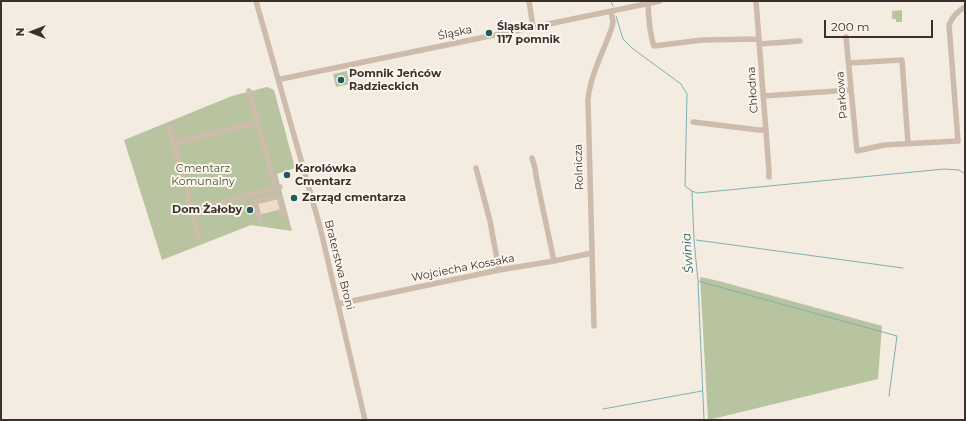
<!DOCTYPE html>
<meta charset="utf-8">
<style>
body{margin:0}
#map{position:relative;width:966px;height:421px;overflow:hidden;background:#f4ebe1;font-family:Montserrat,sans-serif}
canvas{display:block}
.frame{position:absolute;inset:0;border:2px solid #3b302b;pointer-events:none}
.north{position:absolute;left:12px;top:12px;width:40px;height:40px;-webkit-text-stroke:3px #fbf5ee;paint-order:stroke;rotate:270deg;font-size:11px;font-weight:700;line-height:16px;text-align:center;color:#3b302b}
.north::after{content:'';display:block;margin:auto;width:14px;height:18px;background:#3b302b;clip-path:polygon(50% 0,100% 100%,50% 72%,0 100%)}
.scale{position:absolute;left:824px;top:20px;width:109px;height:18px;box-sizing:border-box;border:2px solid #3b302b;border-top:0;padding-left:5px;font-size:12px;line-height:14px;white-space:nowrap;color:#3b302b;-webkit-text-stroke:3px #fbf5ee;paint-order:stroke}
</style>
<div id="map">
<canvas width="966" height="421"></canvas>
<div class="frame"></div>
<div class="north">N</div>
<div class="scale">200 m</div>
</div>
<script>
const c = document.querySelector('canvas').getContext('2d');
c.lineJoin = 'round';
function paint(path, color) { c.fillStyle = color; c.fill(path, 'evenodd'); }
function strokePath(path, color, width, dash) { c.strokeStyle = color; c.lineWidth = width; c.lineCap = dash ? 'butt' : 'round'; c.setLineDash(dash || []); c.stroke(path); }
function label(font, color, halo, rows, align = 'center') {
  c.font = font + ' Montserrat,sans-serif'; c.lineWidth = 4; c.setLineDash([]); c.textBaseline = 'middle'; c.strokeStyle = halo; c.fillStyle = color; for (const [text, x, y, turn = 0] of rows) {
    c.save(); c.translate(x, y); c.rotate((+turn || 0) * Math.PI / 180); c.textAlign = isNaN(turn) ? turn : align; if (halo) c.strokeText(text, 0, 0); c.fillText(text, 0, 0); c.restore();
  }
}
const green = new Path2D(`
 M902 10V22H896V19H892V11Z
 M347 71 350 84 336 87 333 74Z
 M267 87 274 90 295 168 277 174 292 231 251 225 162 260 124 140 232 96Z
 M700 277 719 281 882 326 878 379 708 420Z`);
const plaza = new Path2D(`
 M279 196 282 209 258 215 255 202Z`);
const stream = new Path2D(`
 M611 1 613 6
 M616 16 623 39 632 48 681 84 687 94 685 186 692 191 694 240 698 281 897 336 889 396
 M692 191 697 193 944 169 959 170 965 174
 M696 240 903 268
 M698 282 704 420
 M603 409 702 391`);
const minor = new Path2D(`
 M256 1 320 227 365 420
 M529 1 533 27
 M756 1 769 171V177
 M648 2C648 14 650 35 654 46L702 40 759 39
 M846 37 857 151 884 145 958 141 949 25C952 18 958 11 965 7
 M759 44 800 41
 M849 63 902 60 908 143
 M278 79H281L660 1
 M249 91 276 189
 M763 96 851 90
 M693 122 759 130H766
 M169 126 192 211
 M174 143 258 122
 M532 158 535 168 537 181 554 261
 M476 168 490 221 499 270
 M260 221 255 202 279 196 284 215
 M199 237 192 211 280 187
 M338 304 499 270 554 261 592 253
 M594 326 588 100C590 75 604 51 612 27L613 22 611 12`);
const markers = [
 [489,33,4,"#1f5a5e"],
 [341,80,4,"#1f5a5e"],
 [287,175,4,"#1f5a5e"],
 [294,198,4,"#1f5a5e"],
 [250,210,4,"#1f5a5e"]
];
const poiNames = [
 ["Śląska nr",497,27],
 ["117 pomnik",497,40],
 ["Pomnik Jeńców",349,74],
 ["Radzieckich",349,87],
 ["Karolówka",295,169],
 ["Cmentarz",295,182],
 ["Zarząd cmentarza",302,198],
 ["Dom Żałoby",242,210,"right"]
];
const streetNames = [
 ["Śląska",455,33,-12],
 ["Chłodna",753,90,-94],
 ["Parkowa",842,95,-95],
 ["Rolnicza",579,167,-92],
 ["Braterstwa Broni",339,265,76],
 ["Wojciecha Kossaka",463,268,-11]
];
const parkNames = [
 ["Cmentarz",203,169],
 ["Komunalny",203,182]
];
const waterNames = [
 ["Świnia",688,253,-94]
];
paint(green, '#b8c4a0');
paint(plaza, '#ecdcc8');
strokePath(stream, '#7fb0b2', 1);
strokePath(minor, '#cdbbac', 5.5);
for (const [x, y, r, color] of markers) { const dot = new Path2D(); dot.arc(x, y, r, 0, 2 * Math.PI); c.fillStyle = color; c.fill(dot); strokePath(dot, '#fbf5ee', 1.5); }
label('bold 11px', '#3b302b', '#fbf5ee', poiNames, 'left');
label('11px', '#3b302b', '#fbf5ee', streetNames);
label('11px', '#4a5a2e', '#fbf5ee', parkNames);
label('italic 12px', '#1f5a5e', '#fbf5ee', waterNames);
</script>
